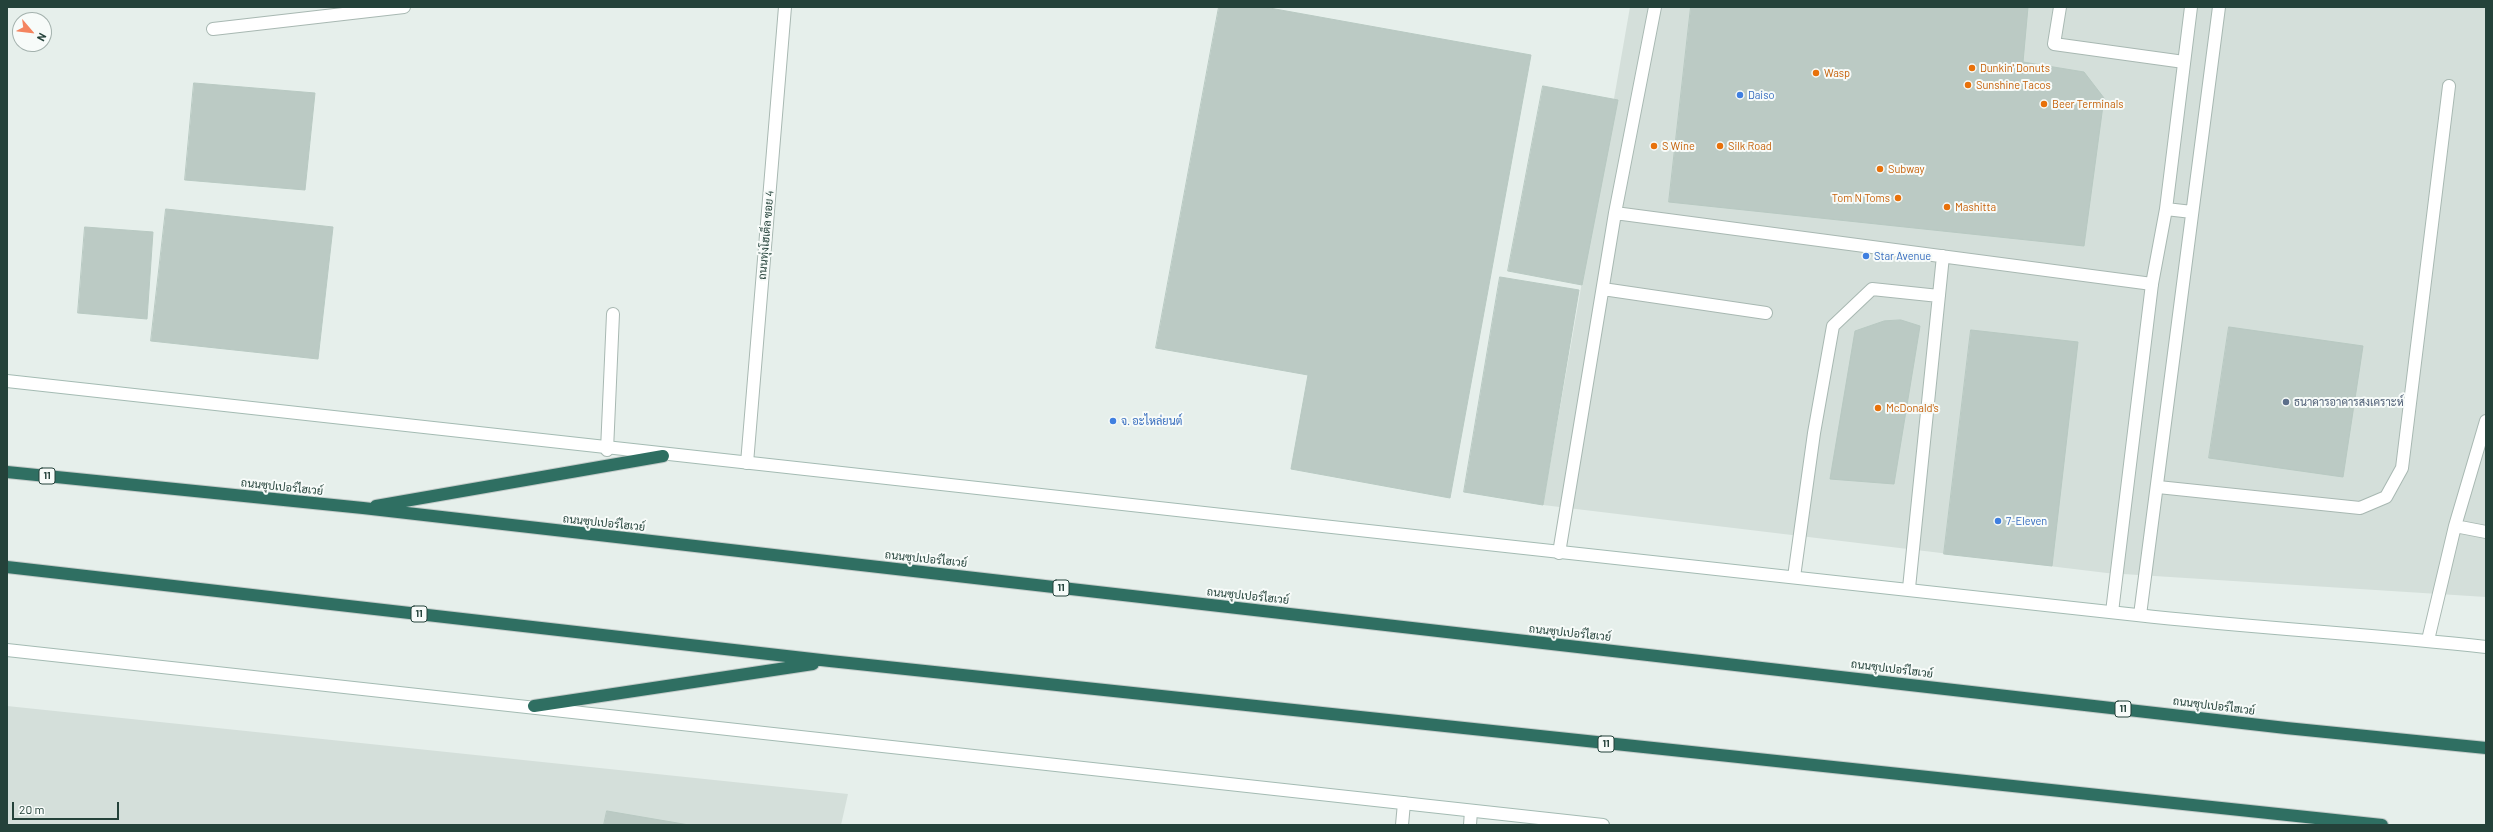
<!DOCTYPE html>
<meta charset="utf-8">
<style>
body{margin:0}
#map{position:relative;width:2493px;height:832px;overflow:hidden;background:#e6efeb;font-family:Barlow,sans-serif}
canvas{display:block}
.frame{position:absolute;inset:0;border:8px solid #24423a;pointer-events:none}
.north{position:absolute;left:12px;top:12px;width:40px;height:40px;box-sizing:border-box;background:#f7fbf9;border:1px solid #a3b1ad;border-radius:50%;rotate:118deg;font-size:11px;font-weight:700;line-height:16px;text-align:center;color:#24423a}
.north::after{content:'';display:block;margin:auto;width:14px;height:18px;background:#f4845f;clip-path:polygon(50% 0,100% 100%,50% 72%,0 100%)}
.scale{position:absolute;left:12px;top:802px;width:107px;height:18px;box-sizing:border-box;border:2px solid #24423a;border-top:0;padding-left:5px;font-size:12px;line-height:14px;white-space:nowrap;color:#24423a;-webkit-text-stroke:3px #f7fbf9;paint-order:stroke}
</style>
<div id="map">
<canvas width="2493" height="832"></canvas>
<div class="frame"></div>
<div class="north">N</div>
<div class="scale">20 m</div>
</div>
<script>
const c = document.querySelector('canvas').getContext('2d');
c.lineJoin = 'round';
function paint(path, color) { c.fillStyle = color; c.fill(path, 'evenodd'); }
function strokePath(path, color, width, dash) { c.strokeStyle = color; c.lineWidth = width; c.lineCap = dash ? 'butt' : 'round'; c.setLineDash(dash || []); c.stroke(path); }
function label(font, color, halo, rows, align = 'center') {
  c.font = font + ' Barlow,Sarabun,sans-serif'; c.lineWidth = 4; c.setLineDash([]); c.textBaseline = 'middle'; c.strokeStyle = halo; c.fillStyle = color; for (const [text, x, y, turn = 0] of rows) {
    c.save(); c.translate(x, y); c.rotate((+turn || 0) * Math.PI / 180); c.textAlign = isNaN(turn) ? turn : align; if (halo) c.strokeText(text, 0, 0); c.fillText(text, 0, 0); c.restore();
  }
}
const built = new Path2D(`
 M1630 7H2486V597L2107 573 1543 505Z
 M7 706 848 794 841 825H7Z`);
const building = new Path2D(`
 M1219 7H1264L1531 55 1450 498 1291 469 1308 375 1156 348Z
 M1691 7H2028L2023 62 2084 72 2104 98 2084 246 1669 202Z
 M194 83 315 93 305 190 185 180Z
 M1543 86 1618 100 1582 285 1508 271Z
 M166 209 333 227 318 359 151 341Z
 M85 227 153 232 147 319 78 313Z
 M1500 277 1579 290 1543 505 1464 492Z
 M1901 320 1920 326 1894 484 1830 479 1855 331 1884 321Z
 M2229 327 2363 346 2343 477 2209 458Z
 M1971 330 2078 342 2052 566 1944 554Z
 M607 811 689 825H604Z`);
const lane = new Path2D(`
 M2060 7 2054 44 2184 62
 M1615 213 2152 284
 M1603 289 1766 313
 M607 450 613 314
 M2158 487 2360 508 2386 497 2402 468 2449 86
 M1559 553 1615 213 1655 7
 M1794 577 1814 433 1833 326 1872 289 1939 296
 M1909 588 1943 256
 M1402 825 1404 803
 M1470 825 1471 811`);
const street = new Path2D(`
 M213 29 404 7
 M2166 209 2192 212
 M747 463 785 7
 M2455 526 2486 532
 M2112 612 2152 284 2166 209 2191 7
 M2140 615 2219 7
 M2428 640 2455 526 2486 421`);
const secondary = new Path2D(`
 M7 381C717 462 1427 536 2137 615 2253 628 2370 634 2486 647
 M7 650 1603 825`);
const highway = new Path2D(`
 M7 472 363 508 2286 728 2486 748
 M376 506 663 456
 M7 567 830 661 2382 825
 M534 706 813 664`);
const markers = [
 [1972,68,4,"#e8710a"],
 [1816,73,4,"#e8710a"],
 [1968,85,4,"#e8710a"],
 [1740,95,4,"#3f7fe0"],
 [2044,104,4,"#e8710a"],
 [1654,146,4,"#e8710a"],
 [1720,146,4,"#e8710a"],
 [1880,169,4,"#e8710a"],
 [1898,198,4,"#e8710a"],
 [1947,207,4,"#e8710a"],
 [1866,256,4,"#3f7fe0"],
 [2286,402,4,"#5c6f8a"],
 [1878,408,4,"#e8710a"],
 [1113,421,4,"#3f7fe0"],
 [1998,521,4,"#3f7fe0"]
];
const shields = [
 [47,476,16],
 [1061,588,16],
 [419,614,16],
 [2123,709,16],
 [1606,744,16]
];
const shieldNames = [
 ["11",47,476],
 ["11",1061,588],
 ["11",419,614],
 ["11",2123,709],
 ["11",1606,744]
];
const foodNames = [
 ["Dunkin' Donuts",1980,68],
 ["Wasp",1824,73],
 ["Sunshine Tacos",1976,85],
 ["Beer Terminals",2052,104],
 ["S Wine",1662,146],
 ["Silk Road",1728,146],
 ["Subway",1888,169],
 ["Tom N Toms",1890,198,"right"],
 ["Mashitta",1955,207],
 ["McDonald's",1886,408]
];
const shopNames = [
 ["Daiso",1748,95],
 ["Star Avenue",1874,256],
 ["จ. อะไหล่ยนต์",1121,421],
 ["7-Eleven",2006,521]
];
const streetNames = [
 ["ถนนทุ่งโฮเต็ล ซอย 4",766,235,-85],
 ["ถนนซุปเปอร์ไฮเวย์",282,487,6],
 ["ถนนซุปเปอร์ไฮเวย์",604,523,6],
 ["ถนนซุปเปอร์ไฮเวย์",926,559,6],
 ["ถนนซุปเปอร์ไฮเวย์",1248,596,6],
 ["ถนนซุปเปอร์ไฮเวย์",1570,633,6],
 ["ถนนซุปเปอร์ไฮเวย์",1892,669,7],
 ["ถนนซุปเปอร์ไฮเวย์",2214,706,7]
];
const serviceNames = [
 ["ธนาคารอาคารสงเคราะห์",2294,402]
];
paint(built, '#d4dfda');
paint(building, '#bbcac4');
strokePath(building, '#b8c9c2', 1);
strokePath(lane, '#a8b8b2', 14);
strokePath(street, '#a8b8b2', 14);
strokePath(secondary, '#a4bbb3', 14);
strokePath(highway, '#c2cac8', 14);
strokePath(lane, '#fff', 12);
strokePath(street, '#fff', 12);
strokePath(secondary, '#fff', 12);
strokePath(highway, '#2f6f62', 12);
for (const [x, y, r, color] of markers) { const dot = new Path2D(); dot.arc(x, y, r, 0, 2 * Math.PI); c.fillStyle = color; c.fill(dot); strokePath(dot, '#f7fbf9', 1.5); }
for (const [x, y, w] of shields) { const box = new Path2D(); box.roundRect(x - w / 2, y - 8, w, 16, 3); c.fillStyle = '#f7fbf9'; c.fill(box); strokePath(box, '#24423a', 1); }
label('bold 10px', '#24423a', null, shieldNames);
label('11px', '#c56008', '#f7fbf9', foodNames, 'left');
label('11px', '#366cbe', '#f7fbf9', shopNames, 'left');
label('11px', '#24423a', '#f7fbf9', streetNames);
label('11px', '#4e5e75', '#f7fbf9', serviceNames, 'left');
</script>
